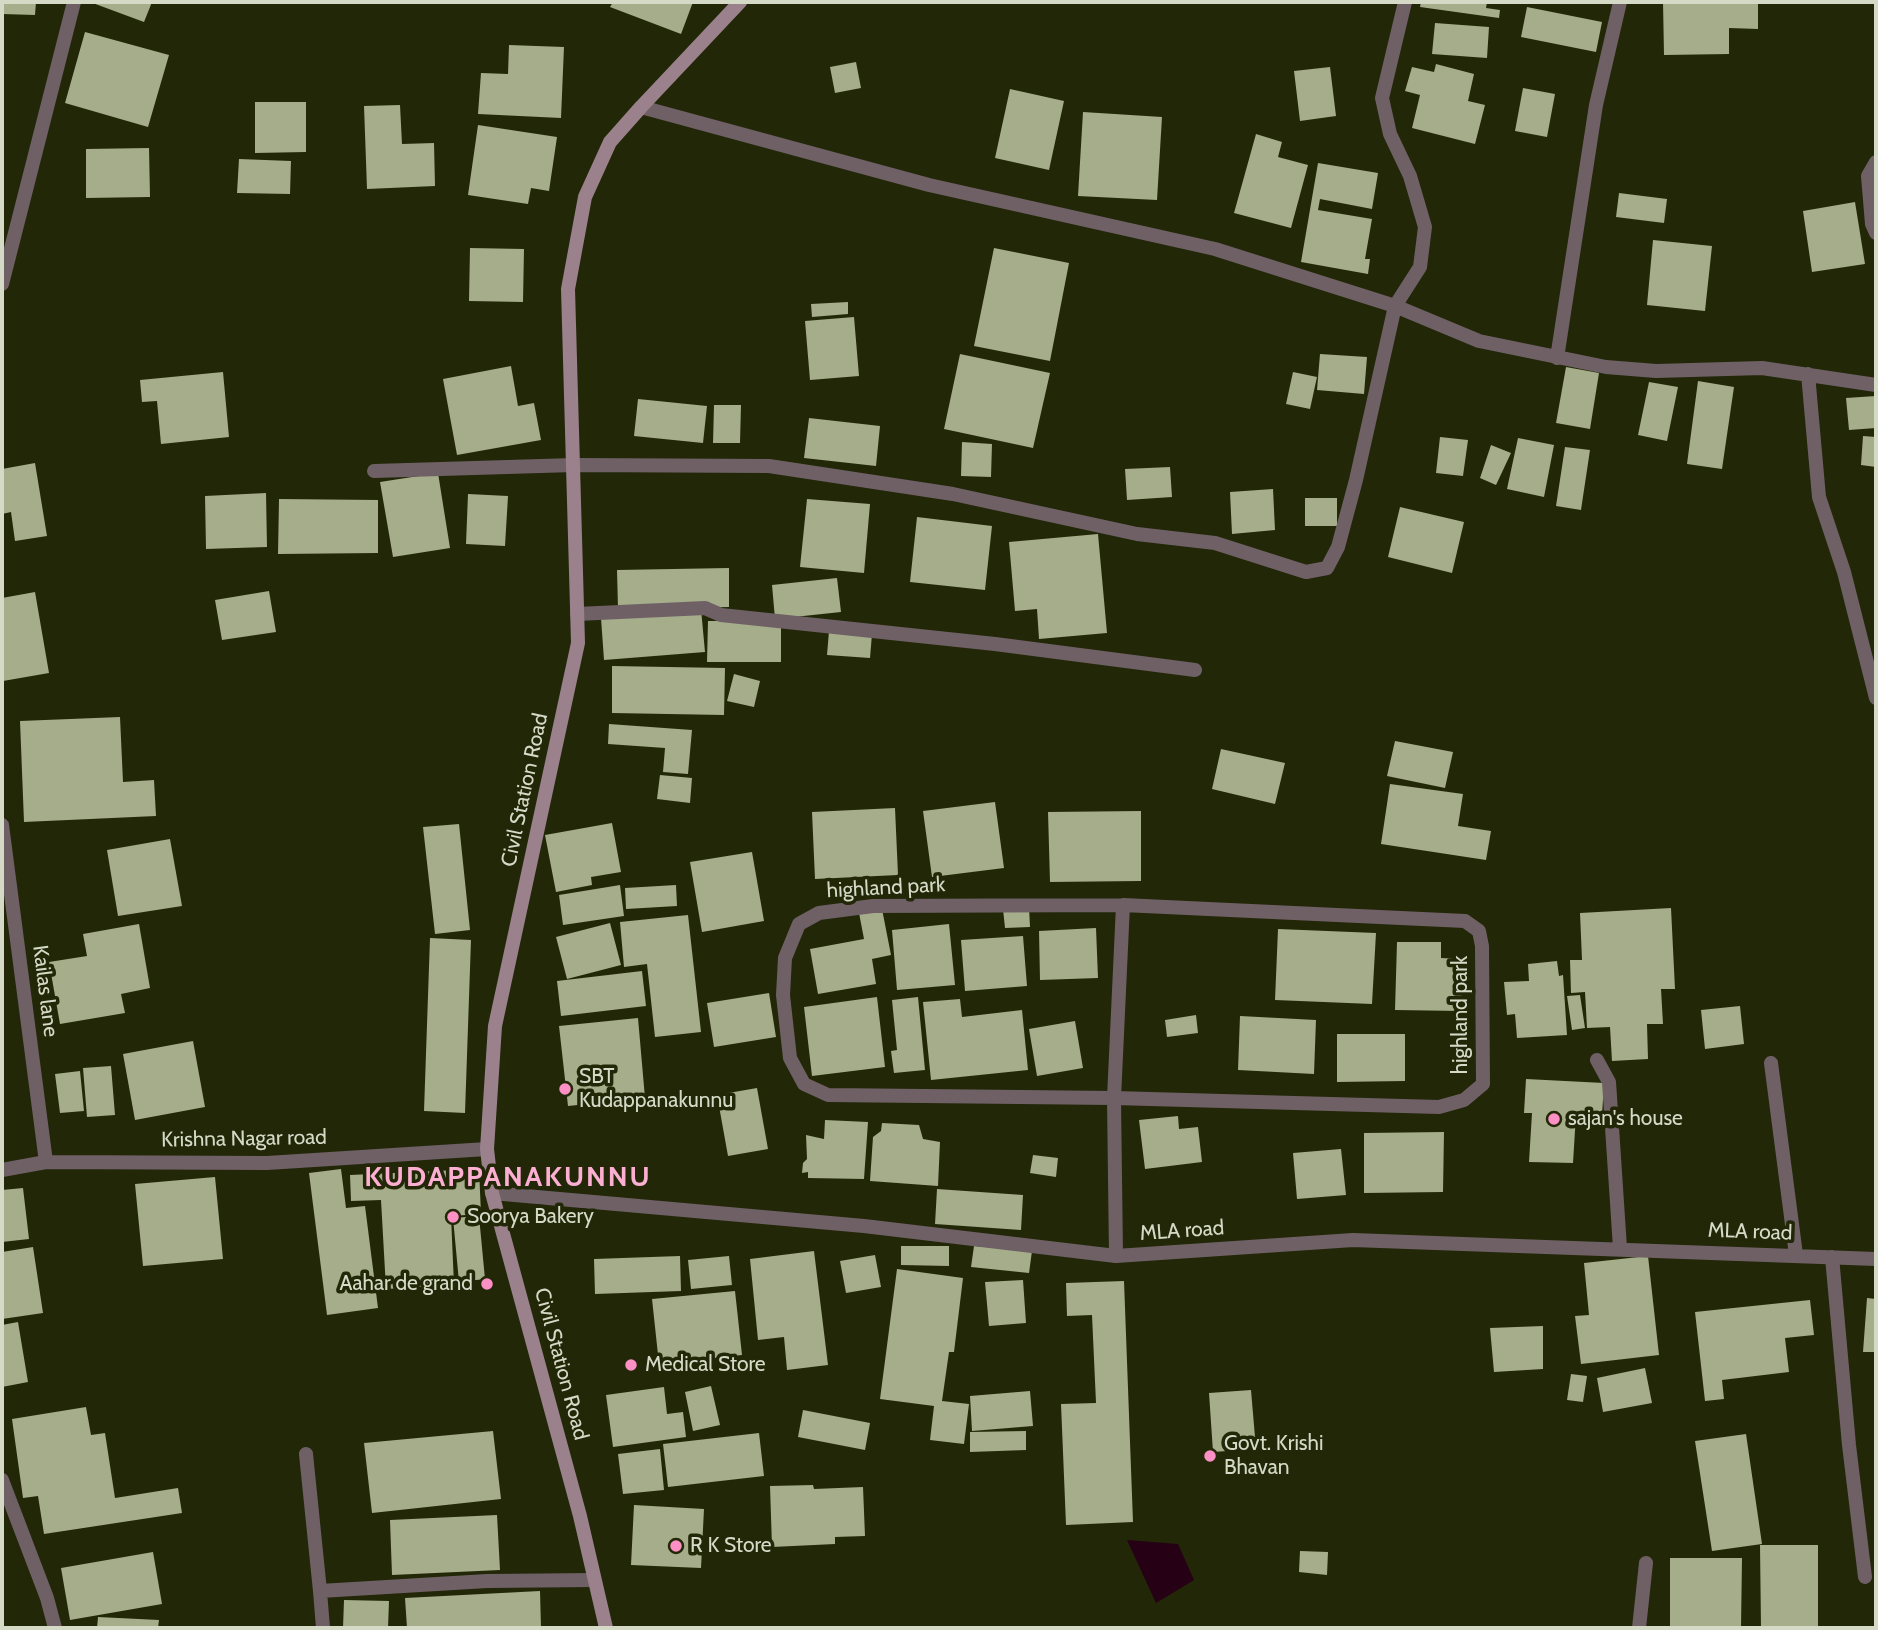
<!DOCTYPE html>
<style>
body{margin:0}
#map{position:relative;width:1878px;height:1630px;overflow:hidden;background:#222708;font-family:Cabin,sans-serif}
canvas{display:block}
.frame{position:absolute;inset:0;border:4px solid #d5dac7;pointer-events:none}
</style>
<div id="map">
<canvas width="1878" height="1630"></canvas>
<div class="frame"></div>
</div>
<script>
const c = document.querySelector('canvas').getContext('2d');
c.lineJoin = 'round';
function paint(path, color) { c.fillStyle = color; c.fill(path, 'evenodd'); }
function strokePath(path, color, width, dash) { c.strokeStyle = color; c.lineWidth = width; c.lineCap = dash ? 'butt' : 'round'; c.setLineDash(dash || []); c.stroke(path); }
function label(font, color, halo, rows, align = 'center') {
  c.font = font + ' Cabin,sans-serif'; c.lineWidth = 7; c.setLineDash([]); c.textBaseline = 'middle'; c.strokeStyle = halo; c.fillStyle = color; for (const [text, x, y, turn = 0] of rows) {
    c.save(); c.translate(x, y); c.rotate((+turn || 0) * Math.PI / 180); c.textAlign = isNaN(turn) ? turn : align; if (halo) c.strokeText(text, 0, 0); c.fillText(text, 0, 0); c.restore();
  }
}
const water = new Path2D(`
 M1127 1540 1178 1544 1194 1580 1156 1603Z`);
const building = new Path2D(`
 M2 2H36L35 15 2 14Z
 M90 2H152L144 22Z
 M613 2H693L681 34 610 7Z
 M1421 2H1487L1486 8 1500 10 1499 18 1420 7Z
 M1663 2H1758V29L1729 28V54L1664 55Z
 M1527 7 1602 22 1596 52 1521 37Z
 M1435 23 1489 27 1487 58 1432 54Z
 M85 32 169 55 148 127 65 103Z
 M509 45 564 47 561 118 478 114 481 73 508 74Z
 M856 62 861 88 835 93 830 67Z
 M1436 64 1474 74 1468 101 1485 105 1475 144 1412 128 1420 95 1405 91 1412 67 1434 72Z
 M1330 67 1336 116 1300 121 1294 71Z
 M1523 88 1555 94 1547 137 1515 131Z
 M1010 89 1064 101 1049 170 995 158Z
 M255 102H306V152L255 153Z
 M400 105 402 144 434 143 435 186 367 189 364 106Z
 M1083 112 1162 117 1157 200 1078 196Z
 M478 125 557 137 549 191 531 188 528 204 468 195Z
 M1256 134 1282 142 1278 157 1308 165 1291 228 1234 213Z
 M149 148 150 197 86 198V149Z
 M239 159 291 161 290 194 237 193Z
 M1318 163 1378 173 1372 209 1320 199 1318 210 1372 219 1365 259H1370L1368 274 1301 262Z
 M1619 193 1667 199 1664 223 1616 217Z
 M1855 202 1865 264 1812 272 1803 211Z
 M1653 240 1712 246 1705 311 1647 305Z
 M470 248 524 249 523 302 469 301Z
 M994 248 1069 263 1050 361 974 346Z
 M848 302V314L812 317 811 304Z
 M854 317 859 376 810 380 805 321Z
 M960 354 1050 373 1033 448 944 429Z
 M1320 354 1367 357 1364 394 1317 390Z
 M511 366 518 406 534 403 541 440 457 455 443 379Z
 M1566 367 1599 373 1590 429 1556 423Z
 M223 372 229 437 161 444 157 401 142 402 140 380Z
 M1293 372 1317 377 1310 409 1286 404Z
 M1698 381 1734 387 1722 469 1687 464Z
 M1649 382 1678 387 1667 441 1638 435Z
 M1876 396V428L1849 430 1846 398Z
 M638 399 707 406 703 443 634 436Z
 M714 405H741L740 443H713Z
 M809 418 880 426 876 466 804 458Z
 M1863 436 1876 437V467L1861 465Z
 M1440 437 1468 440 1463 476 1436 473Z
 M1518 438 1554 445 1544 497 1507 489Z
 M962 442 992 444 991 477 961 476Z
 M1491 445 1511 453 1496 485 1480 478Z
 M1565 447 1590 450 1581 510 1556 506Z
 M35 463 47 536 15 541 11 512 2 514V469Z
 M1170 467 1172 497 1127 500 1125 469Z
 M438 473 450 548 393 557 380 482Z
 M1273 489 1275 530 1232 534 1230 492Z
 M266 493 267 547 206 549 205 496Z
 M468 494 508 496 505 546 466 544Z
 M1305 498H1337V526H1305Z
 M279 499 378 500V553L278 554Z
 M807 499 870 504 864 573 800 567Z
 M1400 507 1464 522 1452 573 1388 557Z
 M917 517 992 526 985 590 910 582Z
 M1098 534 1107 633 1039 639 1037 609 1015 611 1009 542Z
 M729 568V607L618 609 617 570Z
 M837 578 841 612 775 619 772 585Z
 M269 591 276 632 222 640 215 600Z
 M35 592 49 673 3 681 2 598Z
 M701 609 705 652 604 660 601 618Z
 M708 621H781V662H707Z
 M829 631 872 634 870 658 827 655Z
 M612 666 725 668 724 715 612 713Z
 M734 674 760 681 754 707 727 701Z
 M120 717 123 782 154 780 156 816 24 822 20 721Z
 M609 724 692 730 688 774 663 772 665 748 608 744Z
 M1395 741 1453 752 1445 788 1387 776Z
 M1221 749 1285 763 1275 804 1212 789Z
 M660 775 692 778 690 803 657 799Z
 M1390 784 1463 794 1458 826 1491 831 1486 860 1381 844Z
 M995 802 1004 868 932 877 923 811Z
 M895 808 898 875 815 879 812 812Z
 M1141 811V881L1050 882 1048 812Z
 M612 823 621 872 591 877 592 885 556 892 545 835Z
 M459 824 470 930 435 934 423 827Z
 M170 839 182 906 118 916 107 850Z
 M752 852 764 921 702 932 690 862Z
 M620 885 624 916 563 925 559 895Z
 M676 885 677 906 626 909 625 888Z
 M1029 907 1030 927 1005 928 1003 909Z
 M1671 908 1675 989H1661L1663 1024H1647L1648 1059 1612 1061 1610 1027 1587 1028 1585 992 1571 993 1570 960H1582L1580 913Z
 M882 909 891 955 872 959 876 984 818 994 810 949 864 939 859 913Z
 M688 915 701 1032 655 1037 647 964 624 967 620 922Z
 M610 923 621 965 567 979 556 937Z
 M139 924 150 988 121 994 125 1013 60 1024 49 962 87 956 83 934Z
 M949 924 955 985 897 990 892 930Z
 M1096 928 1098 978 1040 980 1039 931Z
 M1278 929 1376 933 1372 1004 1275 1000Z
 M1023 936 1027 986 965 991 961 940Z
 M430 938 471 940 465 1113 424 1111Z
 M1397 942H1441V958L1462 959 1461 1011 1395 1010Z
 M1557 961 1559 976 1563 975 1567 1035 1517 1038 1515 1014 1507 1015 1504 982 1529 981 1528 964Z
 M642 971 646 1006 561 1016 557 981Z
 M769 993 776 1037 714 1047 707 1003Z
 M1580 995 1585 1028 1572 1030 1567 996Z
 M877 997 885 1067 812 1076 804 1007Z
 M918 997 925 1070 894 1073 891 1051 897 1050 892 1000Z
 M960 999 962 1017 1022 1010 1028 1070 931 1080 923 1002Z
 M1740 1006 1744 1044 1705 1049 1701 1010Z
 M1196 1015 1198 1033 1167 1037 1165 1020Z
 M1240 1016 1316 1020 1314 1074 1238 1070Z
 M638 1018 645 1098 568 1106 559 1026Z
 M1075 1021 1083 1068 1037 1076 1029 1029Z
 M1337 1034H1405V1081L1337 1082Z
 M193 1041 205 1107 135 1120 123 1054Z
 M111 1066 115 1115 87 1117 83 1068Z
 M80 1071 84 1111 60 1113 55 1074Z
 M1526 1079 1604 1083 1602 1115 1576 1114 1573 1163 1529 1162 1532 1113H1524Z
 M757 1088 768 1149 728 1156 717 1095Z
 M1178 1116 1179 1129 1198 1127 1202 1162 1145 1169 1139 1120Z
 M825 1120 868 1122 864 1179 808 1178V1172L802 1173 803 1163 807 1159 806 1135 824 1139Z
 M882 1123 919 1125 923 1139 940 1142 938 1186 870 1181 873 1137 881 1131Z
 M1444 1132 1443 1192 1364 1193V1133Z
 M1341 1149 1346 1195 1297 1199 1293 1153Z
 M1033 1155 1058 1158 1056 1177 1030 1173Z
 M341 1169 346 1208 365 1206 378 1308 327 1315 309 1173Z
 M479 1169 481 1214 451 1216 454 1285 386 1289 381 1200 351 1201 350 1175Z
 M215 1177 223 1259 143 1266 135 1184Z
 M23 1188 29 1239 2 1242V1190Z
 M937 1189 1023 1195 1021 1230 935 1224Z
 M479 1216 485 1279 459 1282 453 1218Z
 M901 1246H949V1266L901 1265Z
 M974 1246 1032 1251 1029 1273 971 1267Z
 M33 1247 43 1313 2 1319V1252Z
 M814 1251 828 1365 787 1370 784 1337 758 1340 750 1259Z
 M875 1255 881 1287 846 1293 840 1261Z
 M680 1256 681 1291 595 1294 594 1259Z
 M729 1256 732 1285 691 1289 688 1260Z
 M1648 1256 1659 1355 1581 1364 1575 1316 1589 1315 1584 1263Z
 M897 1269 963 1278 954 1352H949L942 1401 969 1404 964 1444 930 1440 934 1406 880 1399Z
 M1023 1280 1026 1323 989 1326 985 1282Z
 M1124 1281 1133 1522 1066 1525 1061 1404 1096 1403 1092 1315 1067 1316 1066 1283Z
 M735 1291 742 1355 659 1364 652 1299Z
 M1867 1298 1876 1299V1352H1863Z
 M1810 1300 1814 1335 1785 1338 1789 1372 1722 1380 1724 1399 1705 1401 1695 1312Z
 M18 1322 28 1382 2 1387V1325Z
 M1543 1326V1369L1494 1372 1490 1328Z
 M1645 1368 1652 1403 1603 1412 1597 1378Z
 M1571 1374 1587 1376 1583 1402 1567 1400Z
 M711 1386 720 1425 693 1431 685 1392Z
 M664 1387 667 1414 683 1412 686 1437 613 1447 606 1395Z
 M1251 1390 1256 1449 1213 1452 1209 1393Z
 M1030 1391 1033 1426 972 1431 970 1396Z
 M86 1407 91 1435 105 1433 115 1498 178 1488 182 1513 44 1534 38 1496 23 1498 12 1419Z
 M803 1410 870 1423 865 1450 798 1437Z
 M493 1431 501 1499 372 1513 364 1443Z
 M1026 1431V1450L970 1452V1432Z
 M759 1433 764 1476 668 1487 663 1444Z
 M1746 1434 1762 1544 1712 1551 1695 1441Z
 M660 1449 664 1490 623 1494 618 1454Z
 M813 1485 814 1489 863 1487 865 1536 835 1537V1544L772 1547 770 1486Z
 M634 1505 704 1509 701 1568 631 1565Z
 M497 1515 500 1570 392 1575 390 1520Z
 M1760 1545H1818V1628H1761Z
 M1300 1551 1328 1552 1327 1575 1299 1572Z
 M153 1552 162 1604 70 1620 61 1568Z
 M1670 1558H1742L1741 1628 1670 1627Z
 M540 1591 541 1628H407L405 1598Z
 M344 1600 389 1601 388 1628H343Z
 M98 1617 159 1620 158 1628H97Z`);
const lane = new Path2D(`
 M1116 1256 1114 1098 1123 905 873 906 819 913 799 924 785 958 783 995 790 1058 804 1084 828 1095 1114 1098 1439 1107 1464 1100 1483 1084 1482 946 1479 931 1465 921 1123 905`);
const street = new Path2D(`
 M641 107 929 185 1215 249 1395 306 1479 341 1606 367 1656 371 1762 368 1876 385
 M1876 162 1868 176 1872 224 1876 233
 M2 284 74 2
 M1557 358 1596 105 1620 2
 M1808 374 1819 497 1844 572 1876 698
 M374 471 574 465 769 466 953 494 1137 534 1215 543 1306 572 1327 568 1338 547 1356 480 1395 306 1420 267 1425 227 1410 176 1390 134 1382 98 1405 2
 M577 614 705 608 721 615 995 644 1195 670
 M2 825 46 1162
 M1597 1060 1609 1082 1620 1248
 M1771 1063 1796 1255
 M2 1170 46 1162 267 1163 487 1149
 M492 1193 864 1226 1116 1256 1353 1240 1876 1259
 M1832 1257 1849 1445 1865 1577
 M306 1454 320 1591 487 1581 594 1580
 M2 1480 47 1598 55 1628
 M320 1591 323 1628
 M1639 1628 1646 1563`);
const secondary = new Path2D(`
 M606 1628 580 1516 492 1193 487 1149 495 1026 578 643 568 289 585 197 610 142 641 107 740 2`);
const markers = [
 [565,1089,7,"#fc8fc3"],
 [1554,1119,7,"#fc8fc3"],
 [453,1217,7,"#fc8fc3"],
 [487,1284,7,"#fc8fc3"],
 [631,1365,7,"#fc8fc3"],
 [1210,1456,7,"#fc8fc3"],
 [676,1546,7,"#fc8fc3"]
];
const streetNames = [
 ["Civil Station Road",525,790,-78],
 ["highland park",886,888,-3],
 ["Kailas lane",45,991,83],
 ["highland park",1461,1015,-90],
 ["Krishna Nagar road",244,1139,-1],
 ["MLA road",1182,1231,-4],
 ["MLA road",1750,1232,2],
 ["Civil Station Road",561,1364,75]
];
const poiNames = [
 ["SBT",579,1077],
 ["Kudappanakunnu",579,1101],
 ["sajan's house",1568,1119],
 ["Soorya Bakery",467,1217],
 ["Aahar de grand",473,1284,"right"],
 ["Medical Store",645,1365],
 ["Govt. Krishi",1224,1444],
 ["Bhavan",1224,1468],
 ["R K Store",690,1546]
];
const districtNames = [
 ["KUDAPPANAKUNNU",508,1178]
];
paint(water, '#260115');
paint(building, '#a5ad8a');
strokePath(lane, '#6f6066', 14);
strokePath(street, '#6f6066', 14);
strokePath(secondary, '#9a818b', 14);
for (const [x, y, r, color] of markers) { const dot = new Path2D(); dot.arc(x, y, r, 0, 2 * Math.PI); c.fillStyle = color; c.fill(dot); strokePath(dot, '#222708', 2.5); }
label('21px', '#d5dac7', '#222708', streetNames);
label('21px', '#d5dac7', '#222708', poiNames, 'left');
c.letterSpacing = '2px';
label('bold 28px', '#fcafd2', '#222708', districtNames);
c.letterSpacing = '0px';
</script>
